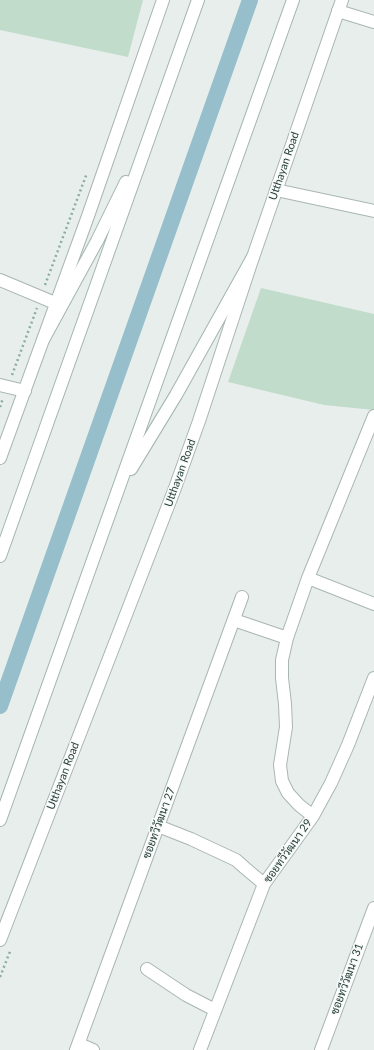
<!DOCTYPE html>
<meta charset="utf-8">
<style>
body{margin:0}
canvas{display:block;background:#e7eeeb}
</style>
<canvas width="374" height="1050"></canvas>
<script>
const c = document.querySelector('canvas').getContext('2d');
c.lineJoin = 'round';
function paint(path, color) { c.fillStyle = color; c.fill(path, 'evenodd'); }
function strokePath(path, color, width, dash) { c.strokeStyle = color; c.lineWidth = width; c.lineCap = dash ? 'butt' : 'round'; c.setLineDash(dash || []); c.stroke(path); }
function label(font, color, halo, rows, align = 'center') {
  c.font = font + ' Lato,Sarabun,sans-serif'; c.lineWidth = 3; c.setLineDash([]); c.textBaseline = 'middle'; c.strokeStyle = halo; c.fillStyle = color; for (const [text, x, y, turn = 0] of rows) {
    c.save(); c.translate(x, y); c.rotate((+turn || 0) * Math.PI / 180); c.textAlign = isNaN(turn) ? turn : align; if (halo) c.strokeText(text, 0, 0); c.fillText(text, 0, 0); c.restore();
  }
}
const green = new Path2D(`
 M0 0H143L128 57 0 30Z
 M261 288 374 314V410L324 405 228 382Z`);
const canal = new Path2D(`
 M0 706 250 0`);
const path = new Path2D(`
 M45 285 87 173
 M12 375 37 308
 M0 407 3 398
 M0 977 11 949`);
const minor = new Path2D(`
 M338 11 374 22
 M276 190 374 211
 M0 280 55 303
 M0 385 25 391
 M308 578 374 604
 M234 620 287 638
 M313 816 299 805 288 793 282 781 280 765 286 727 285 704 282 678V660L287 638 308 578 374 416
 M158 826 191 839 236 860 245 868 264 884
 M147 969 186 995 215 1010
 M79 1044 93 1050
 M76 1050 242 597
 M200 1050 264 884 313 816 331 783 348 745 374 678
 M321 1050 374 908`);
const tertiary = new Path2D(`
 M0 458 88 216 163 0
 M0 940 175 488 199 421 251 263 342 0`);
const secondary = new Path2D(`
 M43 340 97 241 126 182
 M131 469 176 395 253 257
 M0 556 198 0
 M0 820 293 0`);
const streetNames = [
 ["Utthayan Road",284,166,-71],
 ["Utthayan Road",180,473,-70],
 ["Utthayan Road",63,776,-69],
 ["ซอยทวีวัฒนา 27",159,823,-70],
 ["ซอยทวีวัฒนา 29",288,851,-55],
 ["ซอยทวีวัฒนา 31",347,979,-70]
];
paint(green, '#c2dccc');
strokePath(canal, '#96becb', 16);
strokePath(minor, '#aab6b2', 14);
strokePath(tertiary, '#aab6b2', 14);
strokePath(secondary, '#a3b5b0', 14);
strokePath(path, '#8bada6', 2.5, [2, 3]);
strokePath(minor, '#fff', 12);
strokePath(tertiary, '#fff', 12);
strokePath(secondary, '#fff', 12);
label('11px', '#273e3a', '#f7faf9', streetNames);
</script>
